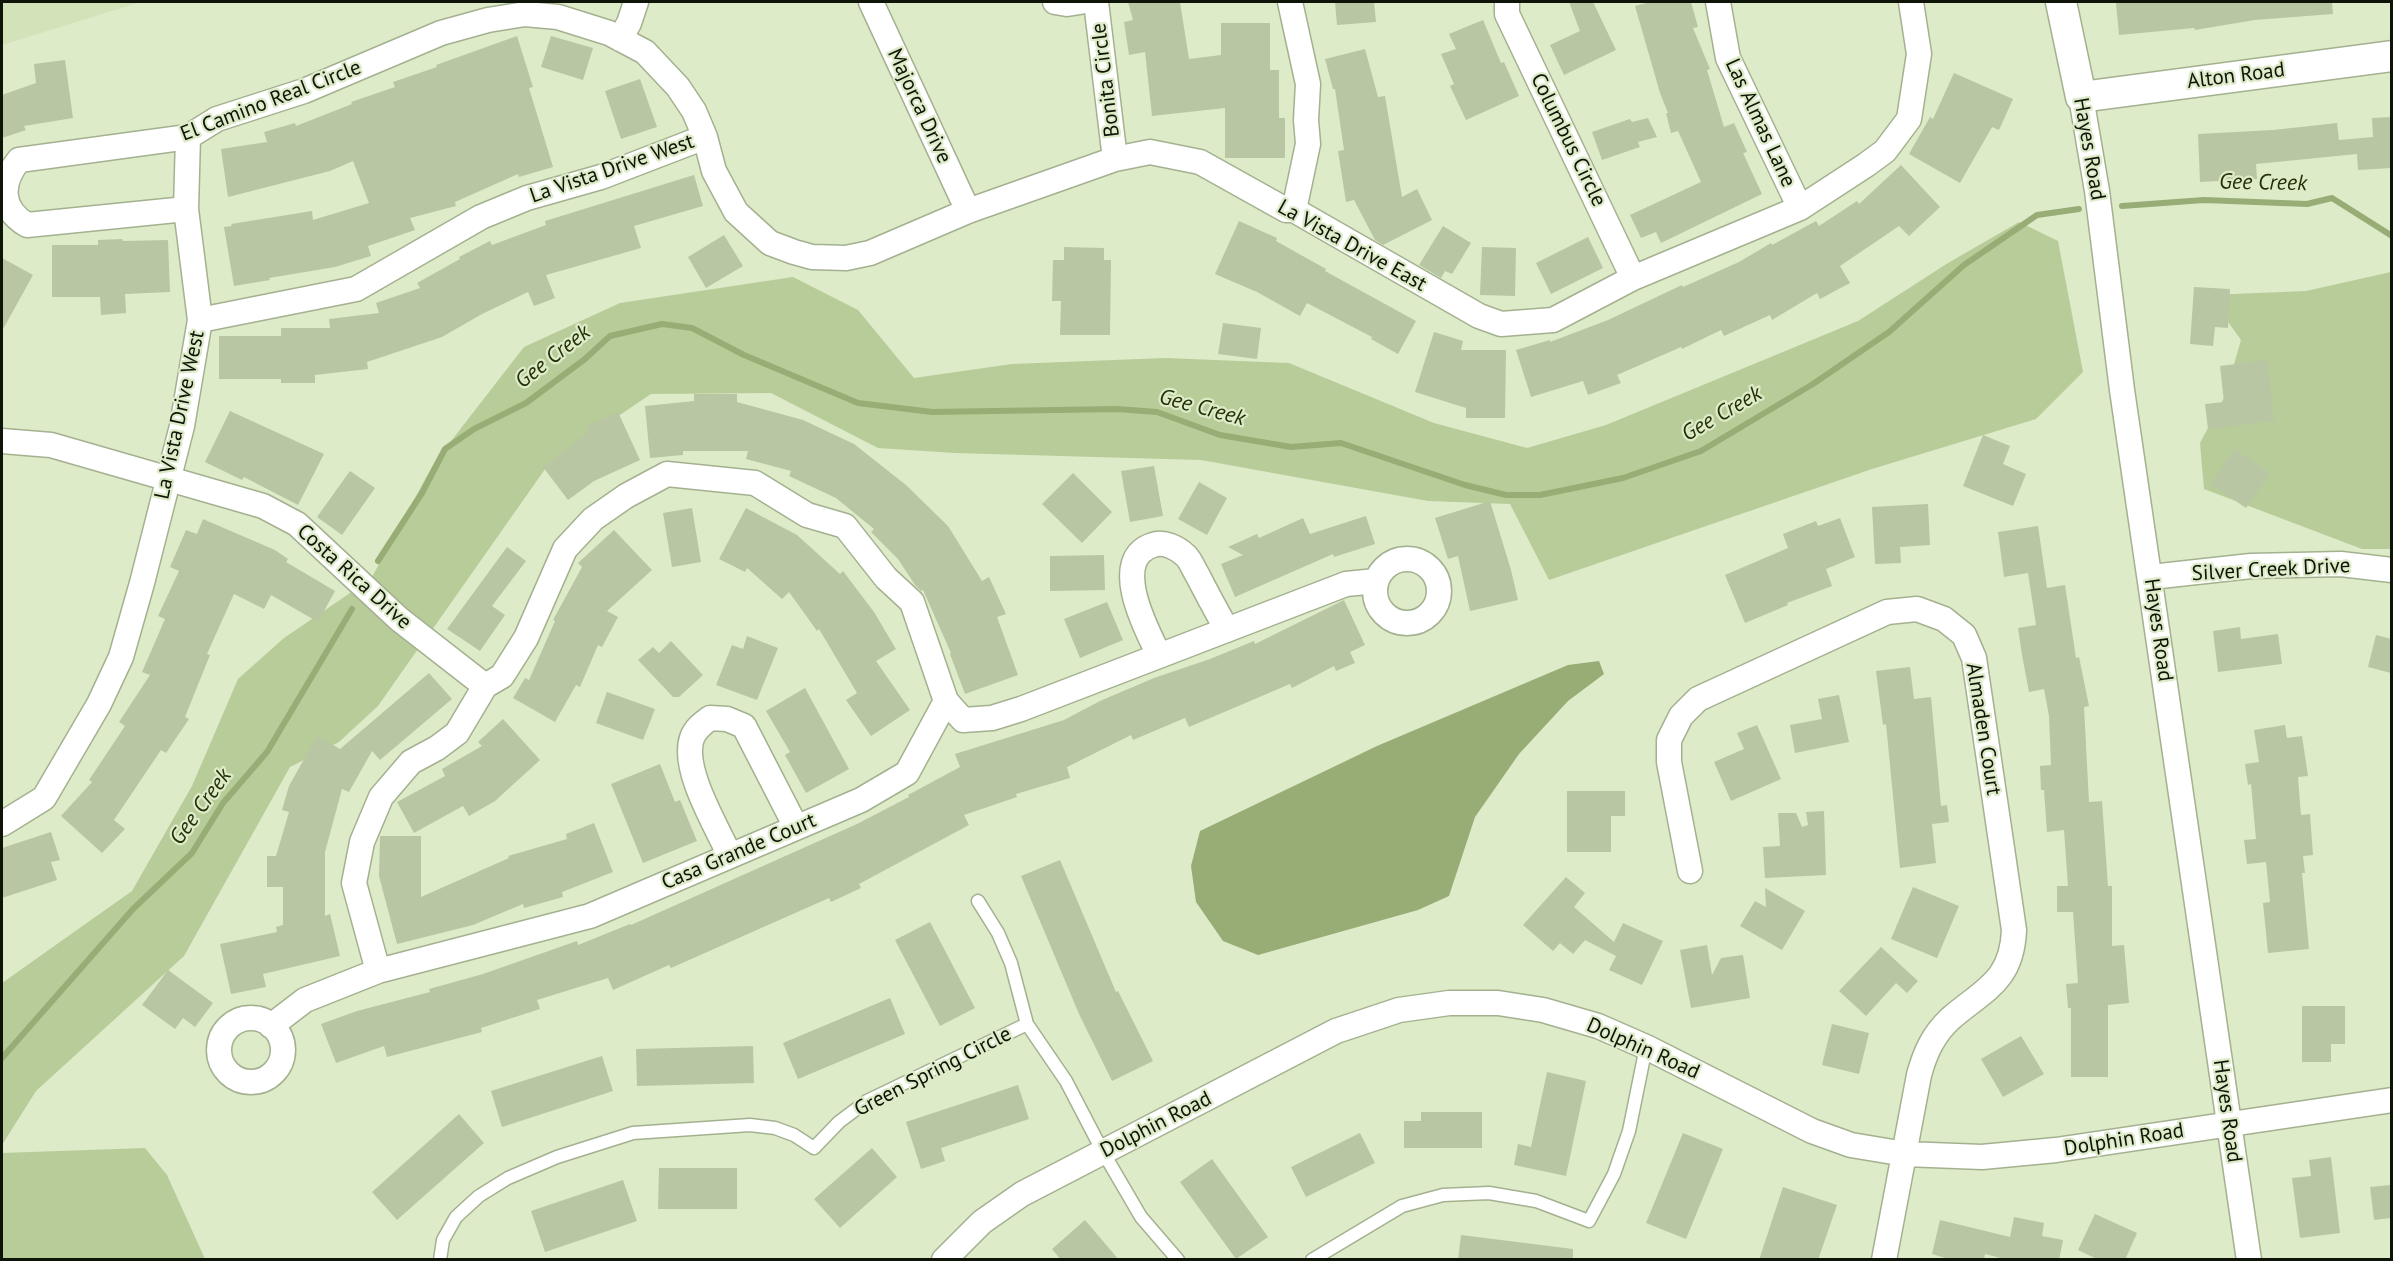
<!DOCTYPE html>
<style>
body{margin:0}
#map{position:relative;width:2393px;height:1261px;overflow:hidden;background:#ddebc8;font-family:"PT Sans",sans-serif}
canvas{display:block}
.frame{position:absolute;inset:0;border:3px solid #0f1408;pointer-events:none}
</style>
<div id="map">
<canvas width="2393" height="1261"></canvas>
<div class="frame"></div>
</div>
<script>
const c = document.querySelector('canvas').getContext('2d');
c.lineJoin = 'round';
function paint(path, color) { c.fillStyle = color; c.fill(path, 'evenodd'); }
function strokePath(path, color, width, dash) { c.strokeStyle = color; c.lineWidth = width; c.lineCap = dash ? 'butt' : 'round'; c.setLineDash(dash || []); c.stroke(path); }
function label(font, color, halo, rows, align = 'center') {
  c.font = font + ' "PT Sans",sans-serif'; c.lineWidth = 4.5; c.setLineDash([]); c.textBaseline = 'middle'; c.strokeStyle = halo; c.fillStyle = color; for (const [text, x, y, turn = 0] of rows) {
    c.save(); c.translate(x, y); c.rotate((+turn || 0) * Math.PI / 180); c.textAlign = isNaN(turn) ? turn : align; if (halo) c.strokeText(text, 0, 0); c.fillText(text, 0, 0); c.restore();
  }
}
const built = new Path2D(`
 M2 2H141L2 45Z`);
const green = new Path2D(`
 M2019 222 2058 241 2083 372 2036 419 1872 469 1549 580 1510 504 1428 501 1201 460 955 453 878 448 771 393 651 394 550 462 432 630 406 609 372 577 434 463 524 347 620 303 793 277 858 310 914 378 1012 364 1165 358 1289 363 1434 423 1527 448 1606 425 1858 321 1948 263Z
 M2391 272V549H2362L2204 489 2200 443 2225 396 2241 340 2209 295 2306 291Z
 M353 591 418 649 378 706 339 742 290 767 184 956 36 1091 2 1145V983L132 891 192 786 238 679 284 638Z
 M145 1148 167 1175 205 1259H2V1153Z`);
const water = new Path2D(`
 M1599 661 1604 674 1568 701 1519 754 1475 817 1449 896 1418 910 1258 955 1223 941 1196 902 1191 866 1200 831 1377 746 1568 665Z`);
const stream = new Path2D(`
 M2122 206 2204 200 2307 204 2332 198 2392 236
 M378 561 422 493 445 449 474 429 526 403 585 359 610 336 662 324 692 328 744 355 858 403 932 412 1117 409 1157 412 1220 435 1291 447 1341 443 1465 485 1506 495H1540L1623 478 1701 451 1813 384 1889 332 1964 265 2037 215 2079 209
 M2 1058 133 909 192 853 223 803 267 752 352 609`);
const building = new Path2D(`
 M1128 2H1180L1189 59 1221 55V23H1270V70H1279V118H1285V158H1225V108L1152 116 1145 52 1129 55 1124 22 1133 20Z
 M1335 2H1374L1376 22 1337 25Z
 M1569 2H1593L1616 50 1564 75 1550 45 1580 31Z
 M1650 2H1691L1698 27 1693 28 1710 69 1707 70 1724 127 1734 123 1747 152 1743 153 1762 194 1661 243 1656 232 1641 238 1630 215 1701 182 1678 131 1671 133 1666 113H1668L1660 93 1635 6Z
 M2127 2H2332L2333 14 2255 20 2195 30 2194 28 2119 35 2116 3Z
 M1483 20 1501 63 1504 62 1519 96 1466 120 1450 86 1454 84 1441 54 1456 49 1449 34Z
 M517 36 533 87 529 88 553 167 519 177 518 174 455 202 456 206 410 218 415 230 368 246 371 256 335 267 269 278 270 280 234 286 224 227 232 226 231 224 312 211 313 220 369 203 353 161 330 171 228 197 221 149 267 142 264 132 295 123 296 126 352 104 351 102 395 87 393 82 437 67 436 65Z
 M551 36 593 48 583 80 541 67Z
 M1365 49 1378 97 1385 96 1402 197 1417 189 1432 220 1383 245 1375 240 1354 200 1346 202 1338 151 1344 150 1335 89H1333L1325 59Z
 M65 60 73 118 24 126 26 130 2 138V95L36 83 34 64Z
 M1954 73 2013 99 1999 130 1992 127 1960 183 1909 154 1930 117 1933 119Z
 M640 79 657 127 621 139 605 91Z
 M2391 117V168L2358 170 2357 154 2256 164 2257 179 2200 182 2198 134 2273 130 2337 123 2339 140 2373 137 2372 118Z
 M1648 118 1657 137 1638 142 1640 147 1602 160 1592 132 1630 119 1632 122Z
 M1901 165 1940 207 1909 236 1899 226 1840 266 1850 283 1820 299 1817 293 1772 320 1770 315 1724 336 1721 330 1682 349 1681 347 1617 375 1621 383 1588 395 1583 381 1531 397 1516 350 1550 340V342L1608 320 1682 285 1683 287 1739 262 1771 243 1772 245 1816 221 1819 226 1857 201 1859 204Z
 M694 175 703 206 634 226 641 248 546 275 555 298 534 306 528 292 482 314 442 337 367 362 368 369 315 375V383H281V379H219V336H281V328H330L329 319 379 313 376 303 420 288 417 283 460 259 459 257 490 241 492 245 546 225 545 221Z
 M1239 221 1277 238 1276 241 1326 269 1325 271 1416 321 1398 354 1371 339 1372 337 1307 303 1300 316 1257 292 1215 274Z
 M1443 226 1471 243 1452 274 1445 271 1441 278 1419 265Z
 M724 235 743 266 706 288 688 257Z
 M1588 237 1603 268 1551 294 1536 263Z
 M122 239 123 241 168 240 170 292 125 294 126 313 101 315 100 297H52V245H98V240Z
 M1064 247 1104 248V260H1111L1110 335H1060L1061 301H1052L1053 260H1064Z
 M1482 247 1516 248 1515 296 1480 295Z
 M2 258 33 275 2 331Z
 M2194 287 2230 289 2228 328 2215 327 2213 346 2190 344Z
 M1223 323 1261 328 1257 359 1218 354Z
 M1434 332 1463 341 1461 350H1506L1505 418H1466V408L1415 392Z
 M2267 360 2274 421 2208 429 2205 404 2224 402 2220 366Z
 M694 394H737V402L803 420 854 444 906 485 948 526 982 581 989 577 1006 614 997 617 1018 675 965 694 950 654 951 653 923 590 921 591 915 585 898 559 871 532 874 529 836 498 789 476 791 471 746 459 748 451H683V455L650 458 645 406 694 401Z
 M230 411 324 454 298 505 244 477 242 480 205 462Z
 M618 412 640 460 594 481 568 500 543 467 588 433 585 427Z
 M1983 435 2010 446 2003 464 2026 474 2013 506 1963 486Z
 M2234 449 2270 473 2246 508 2211 484Z
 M1154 466 1163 516 1130 522 1121 471Z
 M350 471 375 488 342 535 317 517Z
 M1073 473 1112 512 1082 543 1042 504Z
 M1199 482 1227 498 1207 535 1178 519Z
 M1490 501 1511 570 1518 600 1470 611 1458 556 1448 559 1435 518Z
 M1928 504 1930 545 1900 547 1901 563 1875 564 1872 507Z
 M692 508 701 562 672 567 663 513Z
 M746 508 797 535 840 574 843 571 874 612 896 649 876 661 910 710 871 736 846 700 857 693 819 629 817 631 789 592 782 599 747 568 745 572 719 559Z
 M1366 516 1375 544 1334 557 1333 554 1235 597 1221 564 1243 555 1228 547 1257 534 1259 538 1303 518 1310 534Z
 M1840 518 1855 557 1826 569 1832 586 1787 603 1788 605 1745 623 1725 575 1788 548 1783 534 1816 521 1818 526Z
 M203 519 275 550 288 559 286 562 335 591 318 622 271 595 264 609 234 594 207 654 210 655 185 717 189 719 166 753 161 750 114 820 125 829 102 853 61 816 92 782 89 780 125 726 119 722 150 675 142 672 165 619 158 616 179 571 170 567 186 530 197 534Z
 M2038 526 2047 588 2065 585 2076 658 2079 657 2089 706 2084 707 2089 802 2102 801 2108 886H2112V946L2124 945 2129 1003 2108 1005V1077H2071V1008H2068L2066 984 2078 983 2073 912H2057V886H2068L2064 830 2047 832 2044 790H2041L2040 766 2051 765 2049 716 2044 689 2029 692 2022 655 2018 628 2036 625 2028 573 2004 577 1998 532Z
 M614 530 652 570 607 611 618 617 602 647 598 645 580 687 576 685 555 722 513 698 525 678 529 680 555 621 553 620 582 567 578 563Z
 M507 547 526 561 492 606 505 615 480 651 447 629Z
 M1104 555 1105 590 1050 591V556Z
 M1344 600 1365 645 1350 652 1355 663 1336 671 1334 666 1292 688 1290 684 1189 727 1185 718 1133 740 1131 735 1067 767 1070 778 1016 794 1017 797 964 815 969 825 859 884 861 888 831 902 829 898 671 968 669 965 613 990 608 978 537 1000 540 1009 481 1028 482 1032 387 1057 384 1046 336 1063 321 1024 357 1011 430 992 429 989 483 974 577 941 578 945 630 924 631 925 857 824 909 797 908 795 960 767 955 754 1064 720 1100 701 1154 678 1210 659 1254 641 1255 644Z
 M1107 602 1123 640 1080 658 1064 619Z
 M2240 627 2241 639 2278 634 2282 664 2218 672 2213 631Z
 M2376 635 2391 639V673L2368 667Z
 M747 636 778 648 757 700 716 685 732 645 743 649Z
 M671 641 703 675 679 697H673L638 660 653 647 659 653Z
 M1910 667 1914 699 1931 697 1941 806 1947 805 1949 822 1932 824 1936 863 1900 868 1886 724 1883 725 1876 671Z
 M429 673 452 699 380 760 372 751 349 792 342 789 325 852V916L330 914 340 956 263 974 266 987 231 994 220 944 277 932 276 927 283 925V887H267V856H276L289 812 282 810 289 786 317 736 340 749Z
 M805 688 849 769 806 793 785 755 790 752 766 711Z
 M607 692 655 709 643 740 596 723Z
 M1839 695 1849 742 1795 753 1790 725 1822 719 1818 699Z
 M503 719 540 760 495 801 469 816 463 806 414 833 397 802 445 776 442 769 482 746 478 742Z
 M1757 725 1781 779 1731 801 1714 762 1744 749 1737 733Z
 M2285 725 2287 738 2302 736 2308 776 2298 777 2301 815 2310 814 2313 855 2303 856 2305 873H2302L2309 949 2268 953 2263 903 2270 902 2266 862 2247 864 2244 840 2256 839 2251 784 2248 785 2245 764 2259 762 2254 730Z
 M660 764 675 802 680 800 697 841 643 863 611 784Z
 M1567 791H1625V816H1611V852H1567Z
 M1824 811 1826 875 1765 878 1763 847 1780 846 1778 813H1796L1802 827 1808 825 1806 812Z
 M594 823 613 872 562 892 563 897 524 908 523 904 473 925 397 944 379 876 380 836H421V897L509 858 508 856 567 839 566 834Z
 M51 832 60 860 51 862 57 880 2 898V848Z
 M1060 860 1116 992 1118 991 1153 1061 1112 1081 1079 1014 1021 876Z
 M1566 877 1585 893 1574 907 1614 942 1623 923 1663 941 1642 985 1609 970 1616 956 1585 940 1573 954 1560 943 1553 951 1523 925Z
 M1913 887 1959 906 1937 958 1891 939Z
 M1765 888 1805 911 1782 950 1740 926 1755 901 1766 907Z
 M930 922 975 1008 940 1026 895 940Z
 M1707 945 1712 975 1721 958 1743 955 1750 998 1691 1008 1680 950Z
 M1881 947 1918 981 1907 993 1896 983 1866 1016 1839 991Z
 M168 970 213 1003 195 1027 183 1018 175 1029 142 1005Z
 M890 998 905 1034 798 1079 783 1043Z
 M2302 1006H2345V1044H2331V1062H2302Z
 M1832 1024 1869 1033 1859 1074 1822 1065Z
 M2021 1036 2044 1074 2003 1097 1981 1059Z
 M753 1046 754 1083 637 1086 636 1049Z
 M602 1056 613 1091 502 1127 491 1091Z
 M1547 1072 1586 1081 1566 1176 1514 1165 1518 1144 1531 1147Z
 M1018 1085 1029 1119 941 1148 945 1161 921 1169 906 1122Z
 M1421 1112H1482V1148H1404V1121H1421Z
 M459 1114 484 1143 397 1220 372 1192Z
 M1360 1133 1375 1163 1306 1197 1291 1167Z
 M1683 1133 1723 1149 1686 1239 1646 1223Z
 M872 1148 897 1177 840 1228 814 1199Z
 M2331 1157 2340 1233 2300 1238 2292 1178 2311 1176 2309 1160Z
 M1212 1159 1268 1237 1236 1259 1180 1182Z
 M659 1168H737V1209H658Z
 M623 1180 637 1221 545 1252 531 1211Z
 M2391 1185V1218L2374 1220 2370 1187Z
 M1783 1187 1837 1205 1818 1260H1759Z
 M2095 1214 2137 1233 2125 1260H2099L2078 1250Z
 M2014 1217 2044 1223 2042 1236 2063 1240 2059 1260H2008L1985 1254 1984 1260H1952L1932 1254 1940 1220 2010 1237Z
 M1085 1220 1119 1260H1061L1052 1249Z
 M1461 1235 1573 1249V1260H1458Z`);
const service = new Path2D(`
 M978 901 998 933 1011 963 1027 1024 1066 1081 1103 1152 1141 1217 1178 1260
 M440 1260 443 1240 456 1217 479 1196 508 1178 557 1157 633 1133 750 1125 775 1128 794 1135 814 1148 839 1122 867 1101 1027 1024
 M1312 1260 1402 1206 1443 1195 1489 1193 1536 1201 1589 1221 1614 1174 1629 1131 1646 1047`);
const minor = new Path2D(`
 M871 2 968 211
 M1055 2 1067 4 1080 2
 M1096 2 1115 159
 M1290 2 1308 84 1306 120 1308 144 1294 210
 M1507 2V14L1633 278
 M1718 2 1728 58 1800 208
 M620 39 629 23 636 2
 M2081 97 2097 191 2122 390 2249 1260
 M186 209 27 225C0 209 0 183 19 160L188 137 217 119 304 91 441 33 488 20 525 14 558 17 609 33 645 52 678 87 694 111 705 137 714 171 736 212 770 243 794 252 812 257 846 258 870 253 968 211 1115 159 1150 152 1200 162 1286 210H1294L1479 316 1501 324 1553 320 1633 278 1800 208 1866 165 1885 151 1909 119 1919 54 1911 2
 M200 320 356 289 481 217 527 198 601 177 705 137
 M2 441 51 445 263 506 297 524 399 619 485 686
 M1375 591a32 32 0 1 1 64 0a32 32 0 1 1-64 0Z
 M2151 577 2251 566 2341 564 2392 570
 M1159 655C1146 629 1109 559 1153 545 1164 541 1178 548 1186 556 1191 561 1194 570 1198 576 1207 594 1217 612 1227 630
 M2 824 44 798 99 704 121 657 142 583 182 426 200 320 186 209 188 137
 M730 856C717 827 681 769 692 738 695 729 702 724 710 718L727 719 744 726 796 827
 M1690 871 1669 762V740L1681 716 1698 699 1887 612 1917 609 1944 619 1964 635 1974 658 2014 930C2012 982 1983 990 1950 1019 1933 1035 1925 1053 1919 1075L1884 1260
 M378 971 354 883 362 842 381 797 411 762 437 748 457 733 485 686 502 676 526 638 565 549 593 519 626 496 667 474 755 483 807 515 845 526 886 578 912 602 946 701 963 720 992 718 1021 709 1346 584 1376 581
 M219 1050a32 32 0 1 1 64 0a32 32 0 1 1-64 0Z
 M271 1026 305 1000 378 971 590 916 861 800 907 773 946 701
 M944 1260 982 1222 1022 1194 1336 1031 1399 1010 1449 1003H1498L1543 1010 1598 1026 1646 1047 1812 1131 1851 1145 1905 1154 1982 1157 2056 1150 2392 1100`);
const tertiary = new Path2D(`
 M2061 2 2081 97 2392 56`);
const streetNames = [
 ["Alton Road",2236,76,-7],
 ["Bonita Circle",1106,80,-97],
 ["El Camino Real Circle",271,101,-21],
 ["Majorca Drive",919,106,65],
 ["Las Almas Lane",1760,123,65],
 ["Columbus Circle",1568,140,64],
 ["Hayes Road",2089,149,80],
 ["La Vista Drive West",612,169,-19],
 ["La Vista Drive East",1352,246,29],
 ["La Vista Drive West",180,415,-78],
 ["Silver Creek Drive",2271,570,-3],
 ["Costa Rica Drive",354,577,42],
 ["Hayes Road",2158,630,82],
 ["Almaden Court",1983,729,81],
 ["Casa Grande Court",739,852,-23],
 ["Dolphin Road",1643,1049,24],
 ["Green Spring Circle",933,1072,-27],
 ["Hayes Road",2227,1111,82],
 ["Dolphin Road",1156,1125,-27],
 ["Dolphin Road",2124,1140,-9]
];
const waterNames = [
 ["Gee Creek",2263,183,1],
 ["Gee Creek",553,357,-38],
 ["Gee Creek",1202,408,15],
 ["Gee Creek",1722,414,-30],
 ["Gee Creek",201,807,-54]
];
paint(built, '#d2e3b9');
paint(green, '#b8cc99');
paint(water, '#98ac76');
strokePath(stream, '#98ac76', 6);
paint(building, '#b8c6a4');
strokePath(service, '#a4b190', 15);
strokePath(minor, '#a4b190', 27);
strokePath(tertiary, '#a4b190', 33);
strokePath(service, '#fff', 12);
strokePath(minor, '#fff', 24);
strokePath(tertiary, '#fff', 30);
label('21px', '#0f1408', '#ddebc8', streetNames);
label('italic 22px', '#233006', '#ddebc8', waterNames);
</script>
